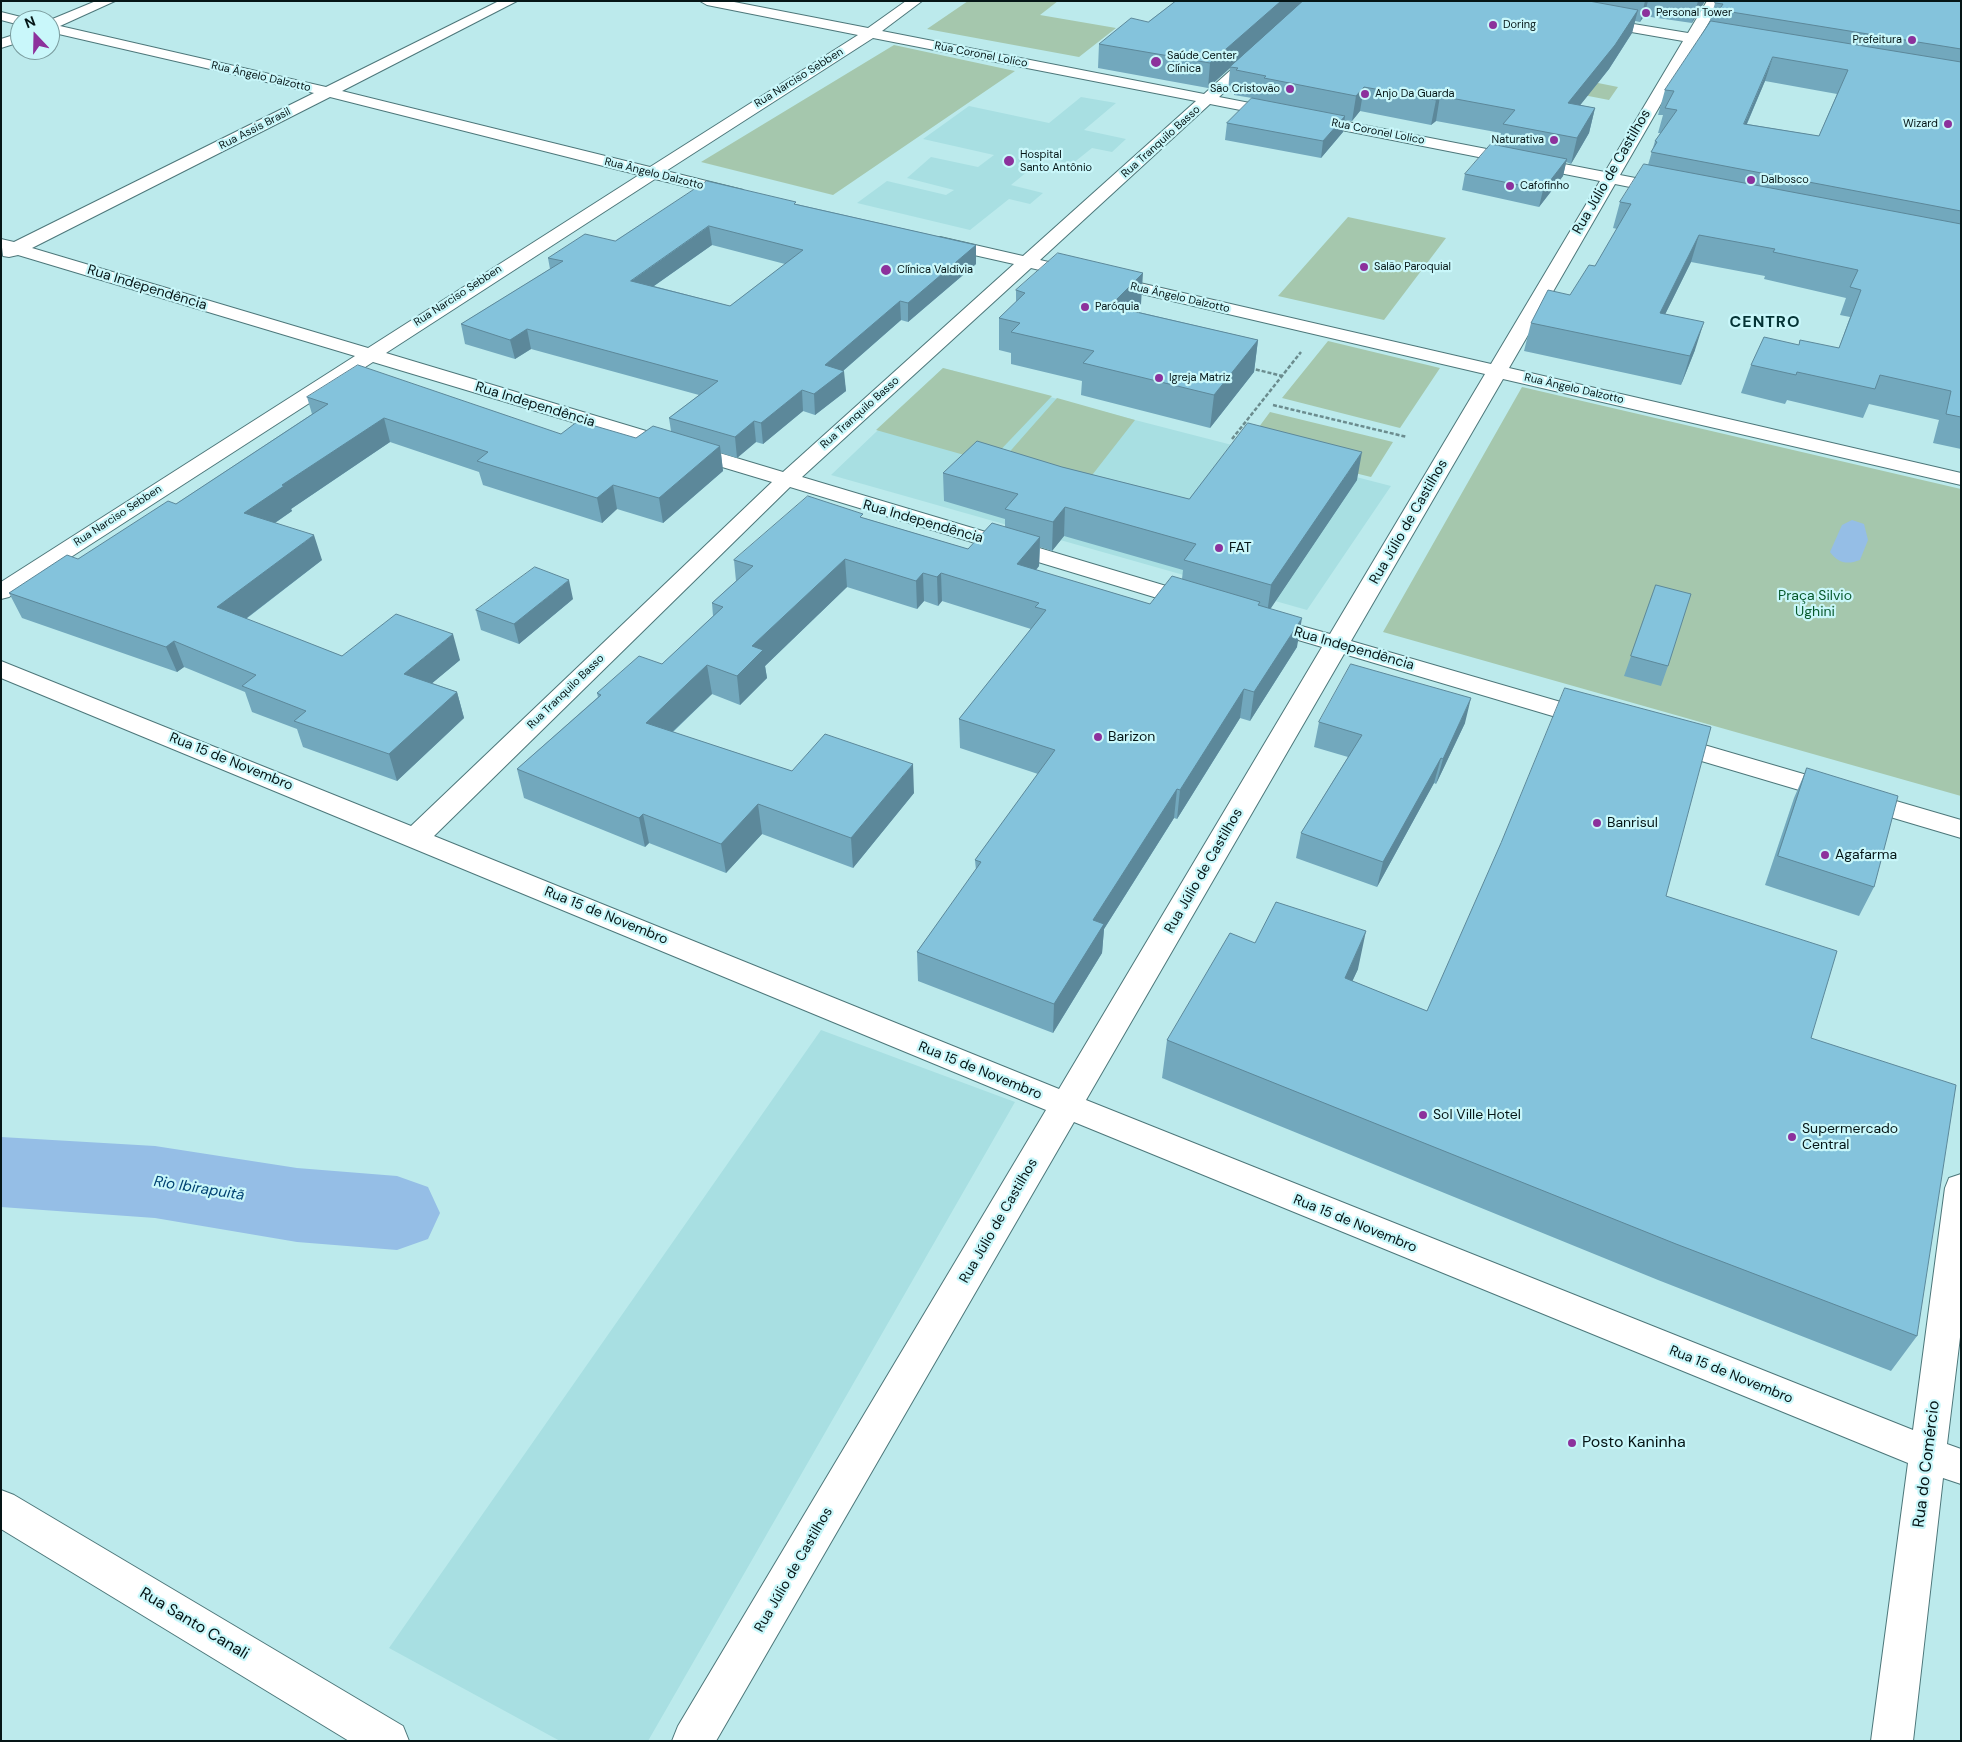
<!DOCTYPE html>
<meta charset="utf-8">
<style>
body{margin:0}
#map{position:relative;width:1962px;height:1742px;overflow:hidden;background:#bceaec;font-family:"DM Sans",sans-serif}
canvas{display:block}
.frame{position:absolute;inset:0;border:2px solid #051516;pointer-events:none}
.north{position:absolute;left:10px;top:10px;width:50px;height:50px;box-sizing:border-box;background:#c9f7fa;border:1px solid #7b9d9f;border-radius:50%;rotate:339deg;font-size:14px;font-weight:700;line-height:20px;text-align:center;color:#051516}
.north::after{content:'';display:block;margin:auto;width:18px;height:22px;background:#8c319c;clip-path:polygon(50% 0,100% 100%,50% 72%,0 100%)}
</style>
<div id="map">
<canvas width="1962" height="1742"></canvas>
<div class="frame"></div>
<div class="north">N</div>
</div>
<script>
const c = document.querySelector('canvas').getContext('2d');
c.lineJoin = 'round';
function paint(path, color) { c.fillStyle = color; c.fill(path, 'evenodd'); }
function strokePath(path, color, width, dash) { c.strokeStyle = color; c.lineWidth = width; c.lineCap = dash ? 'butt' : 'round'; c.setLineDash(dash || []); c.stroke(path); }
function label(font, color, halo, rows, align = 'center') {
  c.font = font + ' "DM Sans",sans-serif'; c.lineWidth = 4.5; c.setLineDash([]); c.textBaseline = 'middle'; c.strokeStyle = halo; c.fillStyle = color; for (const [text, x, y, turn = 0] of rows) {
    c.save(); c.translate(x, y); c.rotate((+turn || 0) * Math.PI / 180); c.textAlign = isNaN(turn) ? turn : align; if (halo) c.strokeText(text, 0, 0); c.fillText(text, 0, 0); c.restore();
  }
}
const built = new Path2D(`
 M1081 97 1116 103 1084 130 1126 139 1112 152 1092 148 1072 164 1036 156 1020 169 1028 171 1011 185 1043 193 1030 204 1009 199 970 230 857 203 887 181 946 195 954 190 907 178 931 157 978 167 994 155 923 139 969 106 1049 123Z
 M943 368 1135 420 1391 486 1307 610 831 475Z
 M821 1030 1015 1102 648 1741H560L389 1648Z`);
const green = new Path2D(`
 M968 1H1058L1040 15 1116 28 1079 57 927 29Z
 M894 45 1015 71 833 195 701 162Z
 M1583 80 1618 87 1609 100 1573 93Z
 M1348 217 1446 238 1384 320 1278 296Z
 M1328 341 1440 368 1400 428 1282 398Z
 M943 368 1052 396 989 462 876 430Z
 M1522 387 1961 489V796L1383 632Z
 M1057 398 1135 420 1082 488 998 465Z
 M1270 412 1393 442 1371 477 1245 446Z`);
const water = new Path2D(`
 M1852 520 1864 524 1868 540 1860 560C1847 565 1838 563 1830 552L1842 525Z`);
const river = new Path2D(`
 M1 1137 155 1146 297 1168 397 1176 428 1187 440 1213 428 1239 397 1250 297 1242 155 1218 1 1207Z`);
const path = new Path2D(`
 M1250 368 1282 376
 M1273 405 1407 437
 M1232 439 1301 352`);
const street = new Path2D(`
 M96 1H115L60 26 326 87 499 1H517L342 91 650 167 858 35 707 5 700 1H729L868 28 906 1H922L882 31 1204 94 1252 51 1257 50 1264 54 1262 57 1219 97 1605 172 1683 41 1597 26 1590 22 1597 18 1688 33 1707 1H1721L1701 36 1713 38 1715 41 1708 45 1696 43 1620 175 1676 186 1678 190 1676 194 1670 195 1615 184 1509 368 1961 473V485L1503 379 1351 641 1602 714 1606 720 1602 726 1593 728 1344 654 1086 1100 1913 1430 1945 1188 1949 1178 1961 1174V1329L1947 1444 1961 1449V1484L1943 1478 1913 1741H1871L1908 1463 1074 1122 716 1741H672L678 1726 1046 1110 1 678V661L411 826 772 482 373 362 9 597 1 599V582L355 356 18 255 9 257 3 256 1 239 14 242 314 93 50 32V20ZM873 38 1196 101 1023 256 940 237 934 238 931 242 934 246 1014 264 783 472 386 353 655 179 737 199 743 198 745 194 743 190 666 171ZM330 97 639 175 368 348 32 248ZM1210 104 1600 181 1491 364 1040 260ZM1031 268 1485 374 1330 634 1262 615 1254 617 1250 622 1254 627 1322 647 1059 1089 434 836 790 487 1187 607 1195 609 1203 607 1207 602 1203 597 802 477Z
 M1 12 25 18 26 20H20V25L1 20Z
 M20 33V42L1 48V39Z
 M1670 735 1961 820V838L1661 749 1657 743 1661 737Z
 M1 1490 14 1495 403 1726 409 1741H349L1 1529Z`);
const wall = new Path2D(`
 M1176 1H1705L1692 23 1644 16 1640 22 1635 21 1632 33 1609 69 1580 105 1595 108 1589 133 1571 164 1566 162 1563 176 1539 207 1462 190 1465 174 1498 146 1501 133 1436 121 1431 125 1360 111 1352 121 1345 120 1343 132 1321 158 1225 140 1227 123 1252 98 1234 95V93L1228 91 1230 68 1208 88 1098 68 1099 44 1148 22Z
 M1961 1V449L1933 443 1939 420 1869 404 1863 418 1787 400 1785 404 1741 393 1751 365 1799 345 1839 348 1850 317 1840 315 1846 298 1764 279 1765 276 1691 262 1665 314 1695 350 1681 385 1524 351 1531 323 1570 295 1595 266 1617 229 1613 228 1620 202 1648 165 1655 141 1661 133H1658L1663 115H1658L1665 90 1709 24 1715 3ZM1765 81 1837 94 1819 136 1747 124Z
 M796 204 976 245V264L908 322 901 320 843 371 846 391 815 415 803 411 763 444 756 442 737 458 721 453 723 471 663 523 617 509 602 523 483 485 479 472 390 442 291 509 292 511 275 523 322 560 246 619 342 656 460 660 432 683 457 692 464 718 397 781 303 747 297 729 252 712 245 692 184 667 177 672 22 618 9 593 78 559 176 504 312 414 307 397 561 434 636 438 671 431 669 418 699 395 531 349 515 359 465 344 461 324 550 269 548 258 615 241ZM712 245 785 264 730 306 654 286Z
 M1016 290 1141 304 1134 311 1258 340 1254 372 1210 428 1081 395 1082 381 1011 364V353L999 350V318L1016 302Z
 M1062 467 1189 499 1357 480 1270 609 1297 647 1250 721 1240 718 1177 819 1174 818 1104 929 1102 953 1053 1033 918 981 917 952 976 870 975 860 1038 774 960 748 959 719 1031 629 942 601 938 606 924 601 917 609 847 587 765 666 767 678 740 705 712 694 673 732 792 771 914 793 853 868 762 834 726 873 649 843 645 847 524 798 517 769 598 697 597 693 662 664 713 616 712 603 736 581 734 560 864 518 968 549 1005 527V519L944 501 943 473ZM1064 536 1183 570 1182 579 1150 604 1036 570 1039 566 1040 547 1052 551Z
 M1656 585 1668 666 1661 686 1624 676Z
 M573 599 519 644 481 630 476 610Z
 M1319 722 1465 723 1436 784 1434 783 1377 887 1296 858 1301 833 1348 757 1314 747Z
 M1807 768 1874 887 1859 916 1765 885 1794 798Z
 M1666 896 1811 1038 1917 1336 1891 1371 1658 1280 1162 1078 1167 1040 1255 943 1358 969 1352 981 1427 1011Z`);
const shadedWall = new Path2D(`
 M1281 1H1305L1230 67V68L1208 88 1210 63Z
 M1645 1H1648L1644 16 1640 22Z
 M1698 1H1705L1692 23Z
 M1638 10 1632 33 1609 69 1562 128 1568 103Z
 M1773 57 1765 81 1736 149 1744 124Z
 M1364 87 1360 111 1352 121 1356 96Z
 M1440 96 1436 121 1431 125 1436 100Z
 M1595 108 1589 133 1571 164 1577 138Z
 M1345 116 1343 132 1321 158 1323 141Z
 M1567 159 1563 176 1539 207 1543 190Z
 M709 226 712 245 634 300 631 281Z
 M1699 235 1691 262 1652 341 1660 313Z
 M976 245V264L908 322V303Z
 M1143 273 1141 304 1108 338 1110 306Z
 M900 301 901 320 836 377 844 371 846 391 815 415 814 394 825 365Z
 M1704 322 1695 350 1681 385 1690 356Z
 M527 329 531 349 515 359 510 340Z
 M1258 340 1254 372 1210 428 1214 395Z
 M802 390 803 411 763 444 761 423Z
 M384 418 390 442 291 509 292 511 253 538 244 513 282 485Z
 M754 421 756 442 737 458 735 437Z
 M720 446 723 471 663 523 659 498Z
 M1362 452 1357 480 1267 614 1271 585Z
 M613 485 617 509 602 523 597 498Z
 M1065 507 1064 536 1052 551 1053 522Z
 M314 535 322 560 227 633 217 607Z
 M1040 537 1039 566 1017 593V564Z
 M845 559 847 587 765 666 767 678 740 705 737 676 752 646Z
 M923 573 924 601 917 609 916 581Z
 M941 573 942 601 938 606 937 577Z
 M569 580 573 599 519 644 514 624Z
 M1302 618 1297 647 1250 721 1254 692Z
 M453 634 460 660 412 700 404 674Z
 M174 641 184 667 177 672 166 647Z
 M707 665 712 694 651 752 646 723Z
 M1244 689 1240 718 1177 819 1180 790Z
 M457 692 464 718 397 781 389 754Z
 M1471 698 1465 723 1436 784 1443 759Z
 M1441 758 1434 783 1377 887 1383 862Z
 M913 764 914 793 853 868 851 838Z
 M1177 789 1174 818 1104 929 1102 953 1053 1033 1054 1004 1093 920Z
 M758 804 762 834 726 873 721 844Z
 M643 814 649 843 645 847 639 818Z
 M1366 931 1358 969 1336 1017 1345 978Z`);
const building = new Path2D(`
 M1176 1H1281L1210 63 1099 44 1131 18 1148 22Z
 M1303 1H1589L1638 10 1615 45 1568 103 1595 108 1577 138 1503 124 1515 110 1440 96 1436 100 1364 87 1356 96 1264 78 1266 76 1236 70 1238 68 1230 67Z
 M1716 1H1961V49L1719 10 1723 4 1715 3Z
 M1711 21 1961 62V211L1651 152 1657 142 1655 141 1677 110 1665 108 1674 91 1665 90ZM1773 57 1848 70 1819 136 1744 124Z
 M1252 98 1345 116 1323 141 1227 123Z
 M1491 144 1567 159 1543 190 1465 174Z
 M1644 164 1961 224V417L1946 414 1951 391 1880 375 1875 389 1797 372 1796 375 1751 365 1764 337 1799 345 1800 340 1839 348 1861 290 1850 287 1858 270 1773 252 1775 249 1699 235 1660 313 1704 322 1690 356 1531 323 1548 290 1570 295 1589 265 1595 266 1631 204 1620 202Z
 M707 181 796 202 794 204 976 245 908 303 900 301 825 365 844 371 814 394 802 390 761 423 754 421 735 437 669 418 718 381 527 329 510 340 461 324 563 261 548 258 585 234 615 241ZM709 226 803 250 730 306 631 281Z
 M1058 253 1143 273 1110 306 1258 340 1214 395 1083 363 1094 351 1011 332 1020 323 999 318 1025 293 1016 290Z
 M358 365 561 434 578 421 636 438 653 426 720 446 659 498 613 485 597 498 477 461 488 452 384 418 282 485 284 486 244 513 314 535 217 607 342 656 396 614 453 634 404 674 457 692 389 754 294 721 306 711 242 686 256 675 174 641 166 647 9 593 67 555 78 559 168 501 176 504 328 404 307 397Z
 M1248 423 1362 452 1271 585 1184 560 1196 544 1065 507 1053 522 1005 509 1018 494 943 473 977 441 1062 467 1189 499Z
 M808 496 863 514 860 517 968 549 992 523 1040 537 1017 564 1150 604 1172 576 1260 602 1258 605 1302 618 1254 692 1244 689 1180 790 1177 789 1093 920 1104 924 1054 1004 917 952 981 862 975 860 1055 750 959 719 1046 610 1035 607 1039 603 941 573 937 577 923 573 916 581 845 559 752 646 763 650 737 676 707 665 646 723 792 771 825 734 913 764 851 838 758 804 721 844 643 814 639 818 517 769 601 695 597 693 639 656 662 664 723 607 712 603 753 566 734 560Z
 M535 567 569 580 514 624 476 610Z
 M1656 585 1691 594 1668 666 1631 656Z
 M1351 664 1471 698 1443 759 1441 758 1383 862 1301 833 1362 735 1319 722Z
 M1565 688 1711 727 1666 896 1837 951 1811 1038 1956 1085 1917 1336 1676 1244 1167 1040 1230 933 1255 943 1276 902 1366 931 1345 978 1427 1011 1501 843Z
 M1807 768 1898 796 1874 887 1778 856Z`);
const markers = [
 [1646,13,5,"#8c319c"],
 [1493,25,5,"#8c319c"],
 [1912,40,5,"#8c319c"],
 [1156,62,6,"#8c319c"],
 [1290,89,5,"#8c319c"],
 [1365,94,5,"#8c319c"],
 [1948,124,5,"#8c319c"],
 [1554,140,5,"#8c319c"],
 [1009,161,6,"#8c319c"],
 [1751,180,5,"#8c319c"],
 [1510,186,5,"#8c319c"],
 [1364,267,5,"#8c319c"],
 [886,270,6,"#8c319c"],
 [1085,307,5,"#8c319c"],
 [1159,378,5,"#8c319c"],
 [1219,548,5,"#8c319c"],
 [1098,737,5,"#8c319c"],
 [1597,823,5,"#8c319c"],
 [1825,855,5,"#8c319c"],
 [1423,1115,5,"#8c319c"],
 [1792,1137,5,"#8c319c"],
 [1572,1443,5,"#8c319c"]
];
const farPoinames = [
 ["Personal Tower",1656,13],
 ["Doring",1503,25],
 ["Prefeitura",1902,40,"right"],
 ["Saúde Center",1167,56],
 ["Clínica",1167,69],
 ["São Cristovão",1280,89,"right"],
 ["Anjo Da Guarda",1375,94],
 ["Wizard",1938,124,"right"],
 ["Naturativa",1544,140,"right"],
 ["Hospital",1020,155],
 ["Santo Antônio",1020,168],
 ["Dalbosco",1761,180],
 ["Cafofinho",1520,186],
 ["Salão Paroquial",1374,267],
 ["Clínica Valdivia",897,270],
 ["Paróquia",1095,307],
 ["Igreja Matriz",1169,378]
];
const farStreetnames = [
 ["Rua Coronel Lolico",981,55,11],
 ["Rua Ângelo Dalzotto",261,77,13],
 ["Rua Narciso Sebben",799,78,-32],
 ["Rua Assis Brasil",255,129,-27],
 ["Rua Coronel Lolico",1378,132,11],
 ["Rua Tranquilo Basso",1161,142,-42],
 ["Rua Ângelo Dalzotto",654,174,14],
 ["Rua Narciso Sebben",458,296,-33],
 ["Rua Ângelo Dalzotto",1180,298,13],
 ["Rua Ângelo Dalzotto",1574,389,13],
 ["Rua Tranquilo Basso",860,413,-42],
 ["Rua Narciso Sebben",118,516,-33],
 ["Rua Tranquilo Basso",566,692,-44]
];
const streetNames = [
 ["Rua Júlio de Castilhos",1612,172,-60],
 ["Rua Independência",147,288,17],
 ["Rua Independência",535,405,17],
 ["Rua Independência",923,522,16],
 ["Rua Júlio de Castilhos",1409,522,-60],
 ["Rua Independência",1354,649,16],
 ["Rua 15 de Novembro",231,762,22],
 ["Rua Júlio de Castilhos",1204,871,-60],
 ["Rua 15 de Novembro",606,916,22],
 ["Rua 15 de Novembro",980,1071,22],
 ["Rua Júlio de Castilhos",999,1221,-60],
 ["Rua 15 de Novembro",1355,1224,22],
 ["Rua 15 de Novembro",1731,1375,22],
 ["Rua Júlio de Castilhos",794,1570,-60]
];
const poiNames = [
 ["FAT",1229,548],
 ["Barizon",1108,737],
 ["Banrisul",1607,823],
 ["Agafarma",1835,855],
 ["Sol Ville Hotel",1433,1115],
 ["Supermercado",1802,1129],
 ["Central",1802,1145]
];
const parkNames = [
 ["Praça Silvio",1815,596],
 ["Ughini",1815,612]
];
const waterNames = [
 ["Rio Ibirapuitã",199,1189,9]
];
const farDistrictnames = [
 ["CENTRO",1765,323]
];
const nearPoinames = [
 ["Posto Kaninha",1582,1443]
];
const nearStreetnames = [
 ["Rua do Comércio",1927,1464,-83],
 ["Rua Santo Canali",194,1624,31]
];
paint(built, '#a8dfe2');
paint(green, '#a5c7ad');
paint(water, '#95bee6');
paint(river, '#95bee6');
strokePath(street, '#4d777a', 2);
strokePath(path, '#6b8c8e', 2.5, [4, 2]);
paint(street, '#fff');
paint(wall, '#72a8bd');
paint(shadedWall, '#5c889a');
paint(building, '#84c3dc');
strokePath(building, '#5c889a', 1);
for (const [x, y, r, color] of markers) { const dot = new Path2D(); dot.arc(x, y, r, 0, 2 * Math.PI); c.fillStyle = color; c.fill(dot); strokePath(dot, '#c9f7fa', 2); }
label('11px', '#051516', '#c9f7fa', farPoinames, 'left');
label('11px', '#051516', '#c9f7fa', farStreetnames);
label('14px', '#051516', '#c9f7fa', streetNames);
label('14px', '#051516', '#c9f7fa', poiNames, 'left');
label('14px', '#07592c', '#c9f7fa', parkNames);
label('italic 15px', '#004273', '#c9f7fa', waterNames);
c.letterSpacing = '1px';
label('bold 16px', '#043335', '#c9f7fa', farDistrictnames);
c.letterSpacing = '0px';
label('16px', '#051516', '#c9f7fa', nearPoinames, 'left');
label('16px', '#051516', '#c9f7fa', nearStreetnames);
</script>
